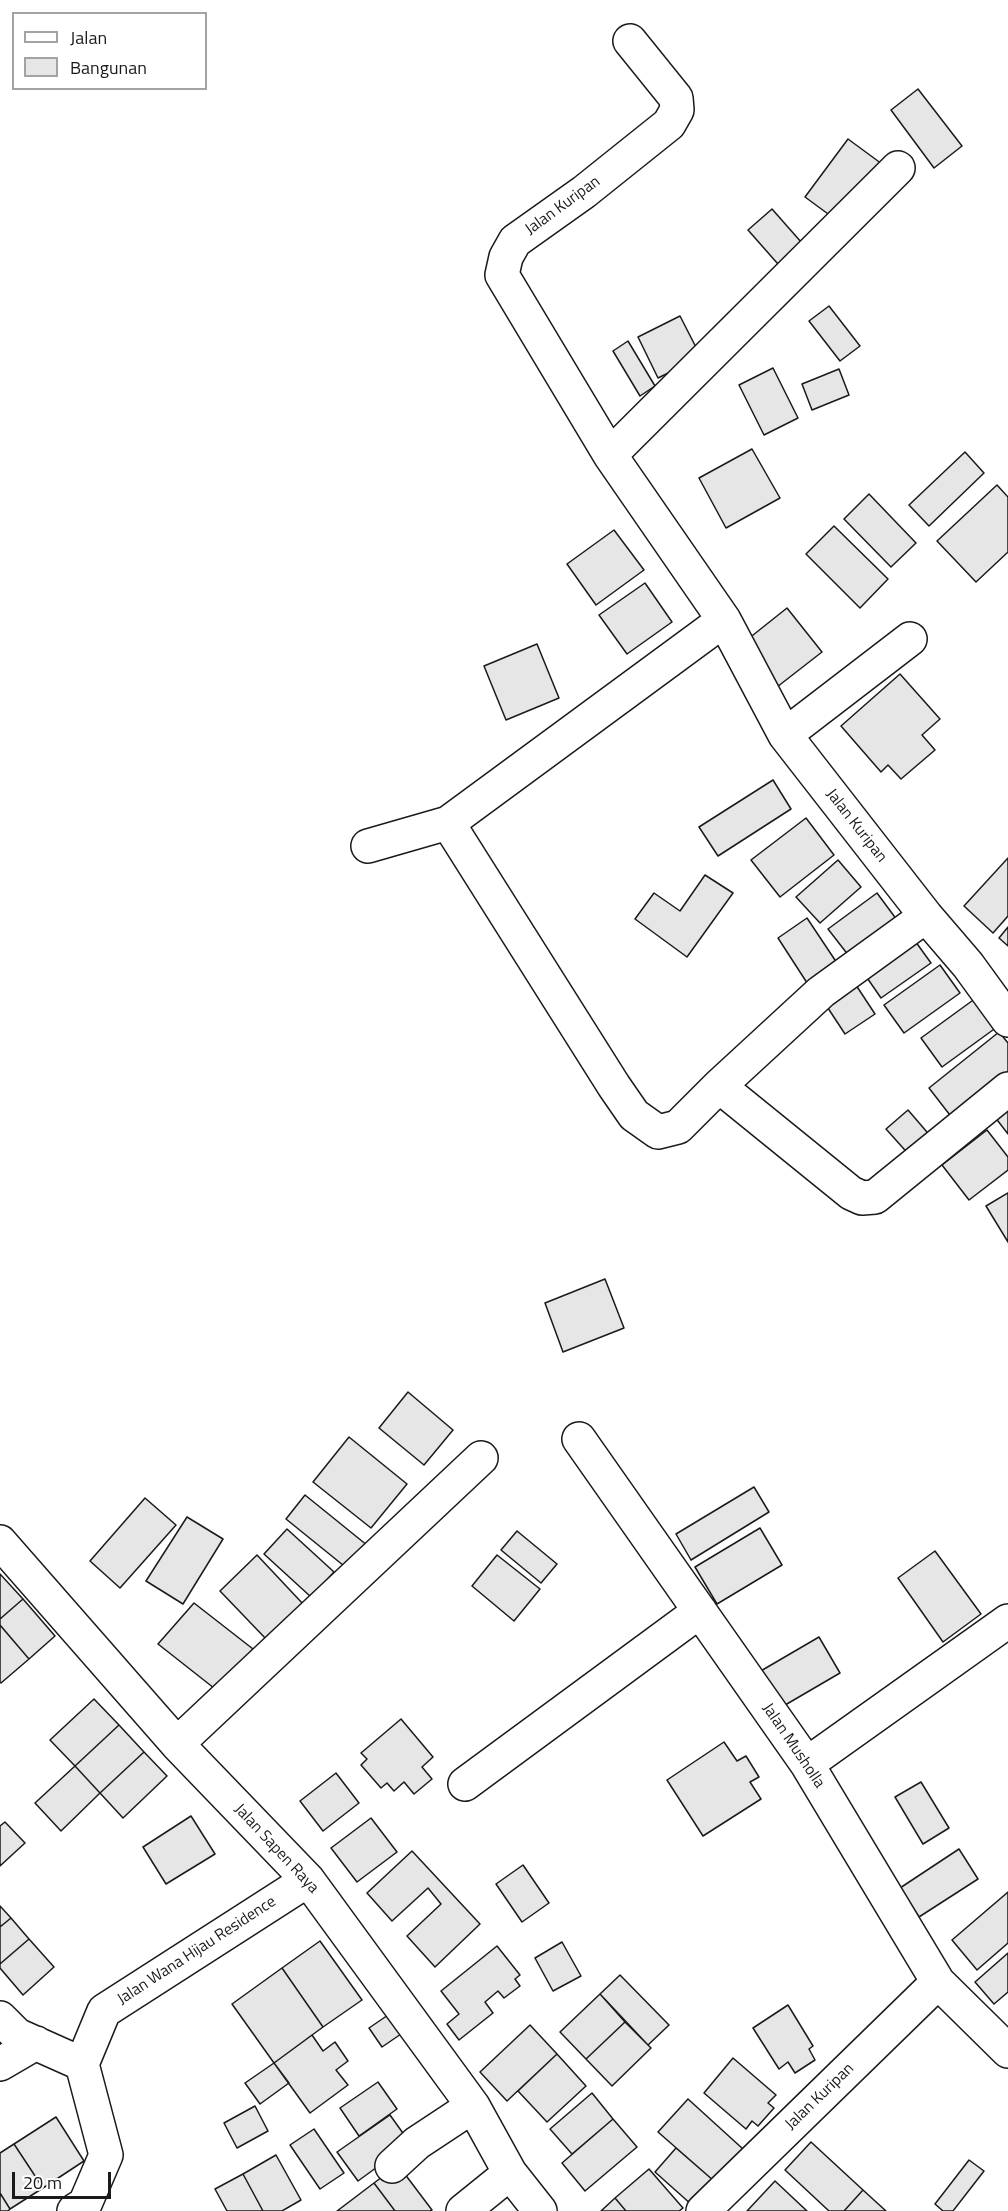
<!DOCTYPE html>
<style>
body{margin:0}
#map{position:relative;width:1008px;height:2211px;overflow:hidden;background:#fff;font-family:"Titillium Web",sans-serif}
canvas{display:block}
.legend{position:absolute;left:12px;top:12px;width:195px;height:78px;box-sizing:border-box;background:#fff;border:2px solid #a3a3a3;margin:0;padding:8px 10px;list-style:none;font-size:18px;color:#1a1a1a}
.legend li{display:flex;align-items:center;gap:12px;height:30px}
.legend b{width:30px;border:2px solid #a3a3a3}
.scale{position:absolute;left:12px;top:2172px;width:99px;height:27px;box-sizing:border-box;border:3px solid #1a1a1a;border-top:0;padding-left:8px;font-size:18px;line-height:21px;white-space:nowrap;color:#1a1a1a;-webkit-text-stroke:4px #fff;paint-order:stroke}
</style>
<div id="map">
<canvas width="1008" height="2211"></canvas>
<ul class="legend">
<li><b style="height:8px;background:#fff"></b>Jalan</li>
<li><b style="height:16px;background:#e6e6e6"></b>Bangunan</li>
</ul>
<div class="scale">20 m</div>
</div>
<script>
const c = document.querySelector('canvas').getContext('2d');
c.lineJoin = 'round';
function paint(path, color) { c.fillStyle = color; c.fill(path, 'evenodd'); }
function strokePath(path, color, width, dash) { c.strokeStyle = color; c.lineWidth = width; c.lineCap = dash ? 'butt' : 'round'; c.setLineDash(dash || []); c.stroke(path); }
function label(font, color, halo, rows, align = 'center') {
  c.font = font + ' "Titillium Web",sans-serif'; c.lineWidth = 4.5; c.setLineDash([]); c.textBaseline = 'middle'; c.strokeStyle = halo; c.fillStyle = color; for (const [text, x, y, turn = 0] of rows) {
    c.save(); c.translate(x, y); c.rotate((+turn || 0) * Math.PI / 180); c.textAlign = isNaN(turn) ? turn : align; if (halo) c.strokeText(text, 0, 0); c.fillText(text, 0, 0); c.restore();
  }
}
const building = new Path2D(`
 M918 89 962 146 934 168 891 110Z
 M848 139 882 164 839 222 805 197Z
 M772 209 809 251 785 272 748 230Z
 M829 306 860 346 840 361 809 321Z
 M680 316 701 357 658 378 638 337Z
 M628 341 655 386 640 396 613 351Z
 M773 368 798 418 764 435 739 385Z
 M839 369 849 395 812 410 802 384Z
 M752 449 780 498 726 528 699 478Z
 M965 452 984 473 929 526 909 505Z
 M997 485 1008 497V552L976 582 937 541Z
 M869 494 916 543 891 567 844 519Z
 M834 526 888 579 860 608 806 554Z
 M614 530 644 570 596 605 567 564Z
 M645 583 672 622 627 654 599 615Z
 M787 608 822 652 777 687 743 643Z
 M537 644 559 698 506 720 484 666Z
 M900 674 940 719 922 735 935 750 901 779 888 765 881 772 841 726Z
 M773 780 791 809 718 856 699 827Z
 M806 818 834 855 780 897 751 860Z
 M1008 858V916L993 933 964 906Z
 M838 860 861 887 820 923 796 897Z
 M705 875 733 893 687 957 635 919 654 893 680 911Z
 M877 893 897 920 849 956 828 929Z
 M807 918 841 969 811 989 778 938Z
 M1008 927V946L999 938Z
 M910 934 931 963 881 998 861 969Z
 M940 965 960 993 904 1033 884 1005Z
 M852 979 875 1014 845 1034 822 999Z
 M976 998 997 1027 942 1067 921 1038Z
 M999 1032 1008 1043V1075L953 1119 929 1088Z
 M1008 1098V1134L991 1112Z
 M908 1110 933 1139 912 1158 886 1129Z
 M987 1130 1008 1157V1170L969 1200 942 1165Z
 M1008 1193V1242L986 1206Z
 M605 1279 624 1328 563 1352 545 1303Z
 M408 1392 453 1430 424 1465 379 1428Z
 M349 1437 407 1484 371 1528 313 1482Z
 M754 1487 769 1512 691 1560 676 1534Z
 M305 1495 373 1550 354 1574 286 1519Z
 M145 1498 176 1525 120 1588 90 1561Z
 M187 1517 223 1539 183 1604 146 1581Z
 M760 1528 782 1565 717 1604 695 1567Z
 M287 1529 334 1572 311 1597 264 1554Z
 M517 1531 557 1564 541 1583 501 1550Z
 M935 1551 981 1614 943 1642 898 1578Z
 M257 1555 304 1605 267 1640 220 1591Z
 M497 1555 540 1589 514 1621 472 1586Z
 M0 1574 23 1599 0 1619Z
 M23 1599 55 1636 29 1659 0 1625V1619Z
 M194 1603 253 1649 219 1692 158 1644Z
 M0 1625 29 1659 1 1683 0 1682Z
 M819 1637 840 1673 780 1708 759 1672Z
 M94 1699 119 1725 75 1766 50 1740Z
 M401 1719 433 1757 422 1767 432 1779 414 1794 404 1782 394 1791 387 1783 381 1788 361 1765 367 1759 361 1753Z
 M119 1725 144 1752 100 1793 75 1766Z
 M724 1742 737 1761 746 1756 759 1777 750 1782 761 1799 703 1836 667 1780Z
 M144 1752 167 1776 123 1818 100 1793Z
 M75 1766 100 1793 61 1831 35 1803Z
 M336 1773 359 1803 323 1831 300 1801Z
 M921 1782 949 1828 923 1844 895 1797Z
 M191 1816 215 1854 166 1884 143 1847Z
 M371 1818 397 1852 357 1882 331 1848Z
 M5 1822 25 1843 0 1866V1826Z
 M959 1849 978 1879 919 1917 900 1888Z
 M412 1851 480 1924 435 1967 407 1936 441 1904 428 1888 392 1921 367 1893Z
 M523 1865 549 1903 522 1922 496 1884Z
 M1008 1892V1943L977 1970 952 1940Z
 M0 1906 11 1918 0 1927Z
 M11 1918 29 1939 0 1964V1927Z
 M29 1939 54 1967 23 1995 0 1968V1964Z
 M320 1941 362 2000 323 2027 282 1968Z
 M562 1942 581 1976 553 1991 535 1958Z
 M497 1946 520 1975 515 1979 520 1986 504 1998 498 1991 485 2002 493 2013 459 2040 447 2024 459 2014 441 1991Z
 M1008 1953V1992L994 2004 975 1982Z
 M282 1968 323 2027 274 2063 232 2004Z
 M620 1975 669 2025 648 2045 600 1994Z
 M600 1994 625 2022 586 2059 560 2032Z
 M788 2005 813 2046 809 2049 815 2060 795 2073 788 2062 779 2069 753 2028Z
 M391 2013 404 2032 382 2047 369 2028Z
 M625 2022 651 2048 612 2086 586 2059Z
 M530 2025 557 2054 507 2101 480 2072Z
 M312 2035 323 2051 335 2042 348 2061 336 2070 348 2085 310 2113 274 2063Z
 M557 2054 586 2086 547 2122 518 2091Z
 M733 2058 776 2095 768 2103 774 2108 758 2126 752 2121 746 2129 704 2093Z
 M274 2063 289 2083 260 2104 245 2083Z
 M378 2082 397 2109 359 2136 340 2108Z
 M592 2093 613 2119 572 2154 550 2129Z
 M688 2099 743 2149 714 2181 658 2132Z
 M255 2106 268 2131 237 2148 224 2123Z
 M390 2115 410 2143 358 2181 337 2152Z
 M56 2117 84 2161 43 2188 14 2144Z
 M613 2119 637 2147 585 2191 562 2163Z
 M314 2129 344 2173 320 2189 290 2145Z
 M811 2142 863 2190 844 2211H829L785 2170Z
 M14 2144 43 2188 10 2209 0 2193V2153Z
 M676 2148 714 2181 692 2205 655 2172Z
 M276 2155 301 2200 282 2211H263L243 2174Z
 M969 2160 984 2171 953 2211H943L935 2204Z
 M398 2165 432 2210 430 2211H395L374 2183Z
 M649 2169 683 2208 679 2211H626L615 2198Z
 M243 2174 263 2211H227L215 2189Z
 M775 2181 807 2211H747Z
 M374 2183 395 2211H337Z
 M863 2190 886 2211H844Z
 M0 2193 10 2209 8 2211H0Z
 M615 2198 626 2211H601Z`);
const minor = new Path2D(`
 M630 41 676 98 677 110 669 124 584 192 515 241 506 257 502 275 610 455 724 620 785 735 926 916 968 965 1008 1020
 M610 455 898 168
 M785 735 910 639
 M448 823 614 1086 634 1115 658 1132 678 1127 719 1086 821 992 926 916
 M368 846 448 823 724 620
 M719 1086 851 1193 862 1198 875 1197 1008 1089
 M579 1439 807 1764 938 1982 1008 2051
 M0 1542 177 1744 308 1880 473 2106 510 2173 540 2211
 M177 1744 481 1458
 M807 1764 1008 1621
 M465 1784 700 1611
 M0 2018 17 2035 82 2064
 M0 2064 36 2043
 M392 2166 417 2143 473 2106
 M74 2211 85 2204 106 2155 82 2064 104 2011 308 1880
 M463 2211 510 2173
 M703 2211 938 1982`);
const streetNames = [
 ["Jalan Kuripan",563,206,-36],
 ["Jalan Kuripan",856,826,52],
 ["Jalan Musholla",793,1746,56],
 ["Jalan Sapen Raya",276,1849,47],
 ["Jalan Wana Hijau Residence",197,1951,-33],
 ["Jalan Kuripan",820,2097,-44]
];
paint(building, '#e6e6e6');
strokePath(building, '#1a1a1a', 1.5);
strokePath(minor, '#1a1a1a', 36);
strokePath(minor, '#fff', 33);
label('16px', '#1a1a1a', '#fff', streetNames);
</script>
